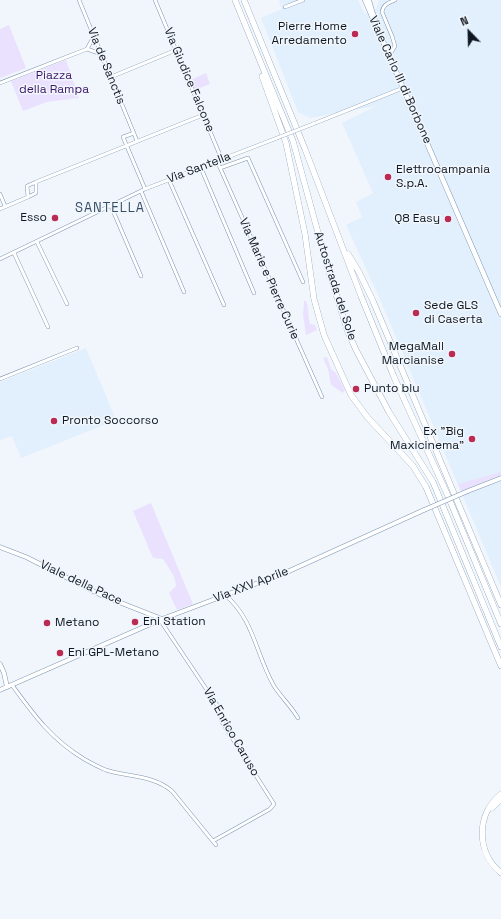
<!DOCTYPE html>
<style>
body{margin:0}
#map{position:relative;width:501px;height:919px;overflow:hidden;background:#f1f6fc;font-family:"Space Grotesk",sans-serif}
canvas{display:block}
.north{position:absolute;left:449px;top:12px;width:40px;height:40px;-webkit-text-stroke:3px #f1f6fc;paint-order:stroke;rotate:337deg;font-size:11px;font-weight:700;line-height:16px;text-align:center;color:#0f1822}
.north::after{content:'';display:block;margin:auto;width:14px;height:18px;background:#0f1822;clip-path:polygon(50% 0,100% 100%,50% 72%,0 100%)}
</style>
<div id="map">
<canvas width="501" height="919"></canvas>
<div class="north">N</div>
</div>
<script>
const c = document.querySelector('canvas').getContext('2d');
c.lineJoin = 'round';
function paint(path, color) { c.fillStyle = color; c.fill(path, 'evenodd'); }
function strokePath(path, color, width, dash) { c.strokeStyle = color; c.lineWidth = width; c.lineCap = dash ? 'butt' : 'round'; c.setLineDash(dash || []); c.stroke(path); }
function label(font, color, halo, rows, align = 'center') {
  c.font = font + ' "Space Grotesk",sans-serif'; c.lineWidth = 3; c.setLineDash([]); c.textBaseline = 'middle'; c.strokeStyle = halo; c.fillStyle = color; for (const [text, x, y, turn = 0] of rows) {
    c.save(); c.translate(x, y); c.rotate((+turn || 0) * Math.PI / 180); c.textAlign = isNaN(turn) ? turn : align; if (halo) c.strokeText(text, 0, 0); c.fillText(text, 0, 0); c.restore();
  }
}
const built = new Path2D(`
 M279 0H358L365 14 376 10 379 0H501V587L379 297 346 225 362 217 356 202 373 193 342 123 376 106 310 118 298 112 261 18 282 9Z
 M86 348 116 420 21 458 12 436 0 440V382Z`);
const green = new Path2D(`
 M9 25 26 68 0 78V29Z
 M66 60 79 98 47 102 23 111 11 81Z
 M206 73 210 84 195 90 190 80Z
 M304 301H306C309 309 308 316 310 324L315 325 317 330 306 335 303 315Z
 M327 357 331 369 336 373 345 390 343 393 331 385 328 369 323 358Z
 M501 472V475L461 491 458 484Z
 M151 503 193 604 177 610 169 593 176 586C176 577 168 567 163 559L153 558 133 511Z`);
const minor = new Path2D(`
 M79 0 137 141
 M155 0 222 160
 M285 7 303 0
 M94 36 87 49 101 54
 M389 56 395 46 392 36 382 12C383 4 389 3 395 0
 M111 77 176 50
 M0 83 87 49
 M313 124 403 88
 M134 133 123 137 145 189
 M217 161 322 397
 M201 168 254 293
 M220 168 248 158 303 282
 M169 180 224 305
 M36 182 203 115
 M36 182V193L28 197 27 186Z
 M141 191 184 292
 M0 194 5 206
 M111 206 141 276
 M0 209 28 197
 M37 242 67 304
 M14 253 48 327
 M0 259 145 189 277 138
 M0 379 77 348
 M225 595C254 619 256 655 274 686 281 697 291 706 298 718
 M160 620 219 708 222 722 274 804 270 809 213 841
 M12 685C34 715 51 739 84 759 91 763 98 767 106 770 128 777 153 775 172 791L216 845`);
const tertiary = new Path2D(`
 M369 0 375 20
 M468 491 501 478
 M0 547 26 557 101 595 162 619
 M0 664 4 673 7 687
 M0 690 162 619 287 572 424 510`);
const secondary = new Path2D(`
 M365 0 501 314`);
const motorway = new Path2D(`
 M235 0 293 141 326 262 348 332 356 350 389 412 433 482 501 647
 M244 0 305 149 361 296 394 377 448 496 501 624
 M262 76 286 143 305 234 314 299 324 335 351 395 368 418 413 466 426 487 501 666
 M348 254 359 272 373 301 501 605
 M501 794C476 814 476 852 501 873
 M492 808 501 799`);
const minorBridge = new Path2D(`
 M277 138 313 124`);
const tertiaryBridge = new Path2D(`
 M424 510 468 491`);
const markers = [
 [355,34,4,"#ba2a52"],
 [388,177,4,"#ba2a52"],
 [55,218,4,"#ba2a52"],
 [448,219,4,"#ba2a52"],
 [416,313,4,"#ba2a52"],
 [452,354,4,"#ba2a52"],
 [356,389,4,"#ba2a52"],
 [54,421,4,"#ba2a52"],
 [472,439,4,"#ba2a52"],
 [135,622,4,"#ba2a52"],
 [47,623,4,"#ba2a52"],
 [60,653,4,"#ba2a52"]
];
const poiNames = [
 ["Pierre Home",347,27,"right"],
 ["Arredamento",347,41,"right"],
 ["Elettrocampania",396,170],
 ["S.p.A.",396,184],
 ["Esso",47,218,"right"],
 ["Q8 Easy",440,219,"right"],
 ["Sede GLS",424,306],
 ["di Caserta",424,320],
 ["MegaMall",444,347,"right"],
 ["Marcianise",444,361,"right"],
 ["Punto blu",364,389],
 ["Pronto Soccorso",62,421],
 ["Ex \"Big",464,432,"right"],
 ["Maxicinema\"",464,446,"right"],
 ["Eni Station",143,622],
 ["Metano",55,623],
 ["Eni GPL-Metano",68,653]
];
const streetNames = [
 ["Via de Sanctis",106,66,68],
 ["Via Giudice Falcone",189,80,67],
 ["Viale Carlo III di Borbone",400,80,66],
 ["Via Santella",199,168,-21],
 ["Via Marie e Pierre Curie",269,279,66],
 ["Autostrada del Sole",335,286,72],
 ["Viale della Pace",81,583,25],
 ["Via XXV Aprile",251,585,-21],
 ["Via Enrico Caruso",231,732,60]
];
const parkNames = [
 ["Piazza",54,76],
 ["della Rampa",54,90]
];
const neighbourhoodNames = [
 ["SANTELLA",110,208]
];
paint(built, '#e2effd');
paint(green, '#e9e1fe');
strokePath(minor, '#7c95b0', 4);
strokePath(tertiary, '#7c95b0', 5);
strokePath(secondary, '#7c95b0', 5.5);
strokePath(motorway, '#7c95b0', 6);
strokePath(minor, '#fff', 3);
strokePath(tertiary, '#fff', 4);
strokePath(secondary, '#fff', 4.5);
strokePath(motorway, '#fff', 5.5);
strokePath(minorBridge, '#7c95b0', 4, []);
strokePath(tertiaryBridge, '#7c95b0', 5, []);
strokePath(minorBridge, '#fff', 3);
strokePath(tertiaryBridge, '#fff', 4);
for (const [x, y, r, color] of markers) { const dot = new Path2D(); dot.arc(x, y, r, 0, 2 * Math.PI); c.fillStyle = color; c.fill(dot); strokePath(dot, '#f1f6fc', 1.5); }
label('12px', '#0f1822', '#f1f6fc', poiNames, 'left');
label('12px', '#0f1822', '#f1f6fc', streetNames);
label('12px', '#3b1567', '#f1f6fc', parkNames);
c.letterSpacing = '1px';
label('13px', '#384f67', '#f1f6fc', neighbourhoodNames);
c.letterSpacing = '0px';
</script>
